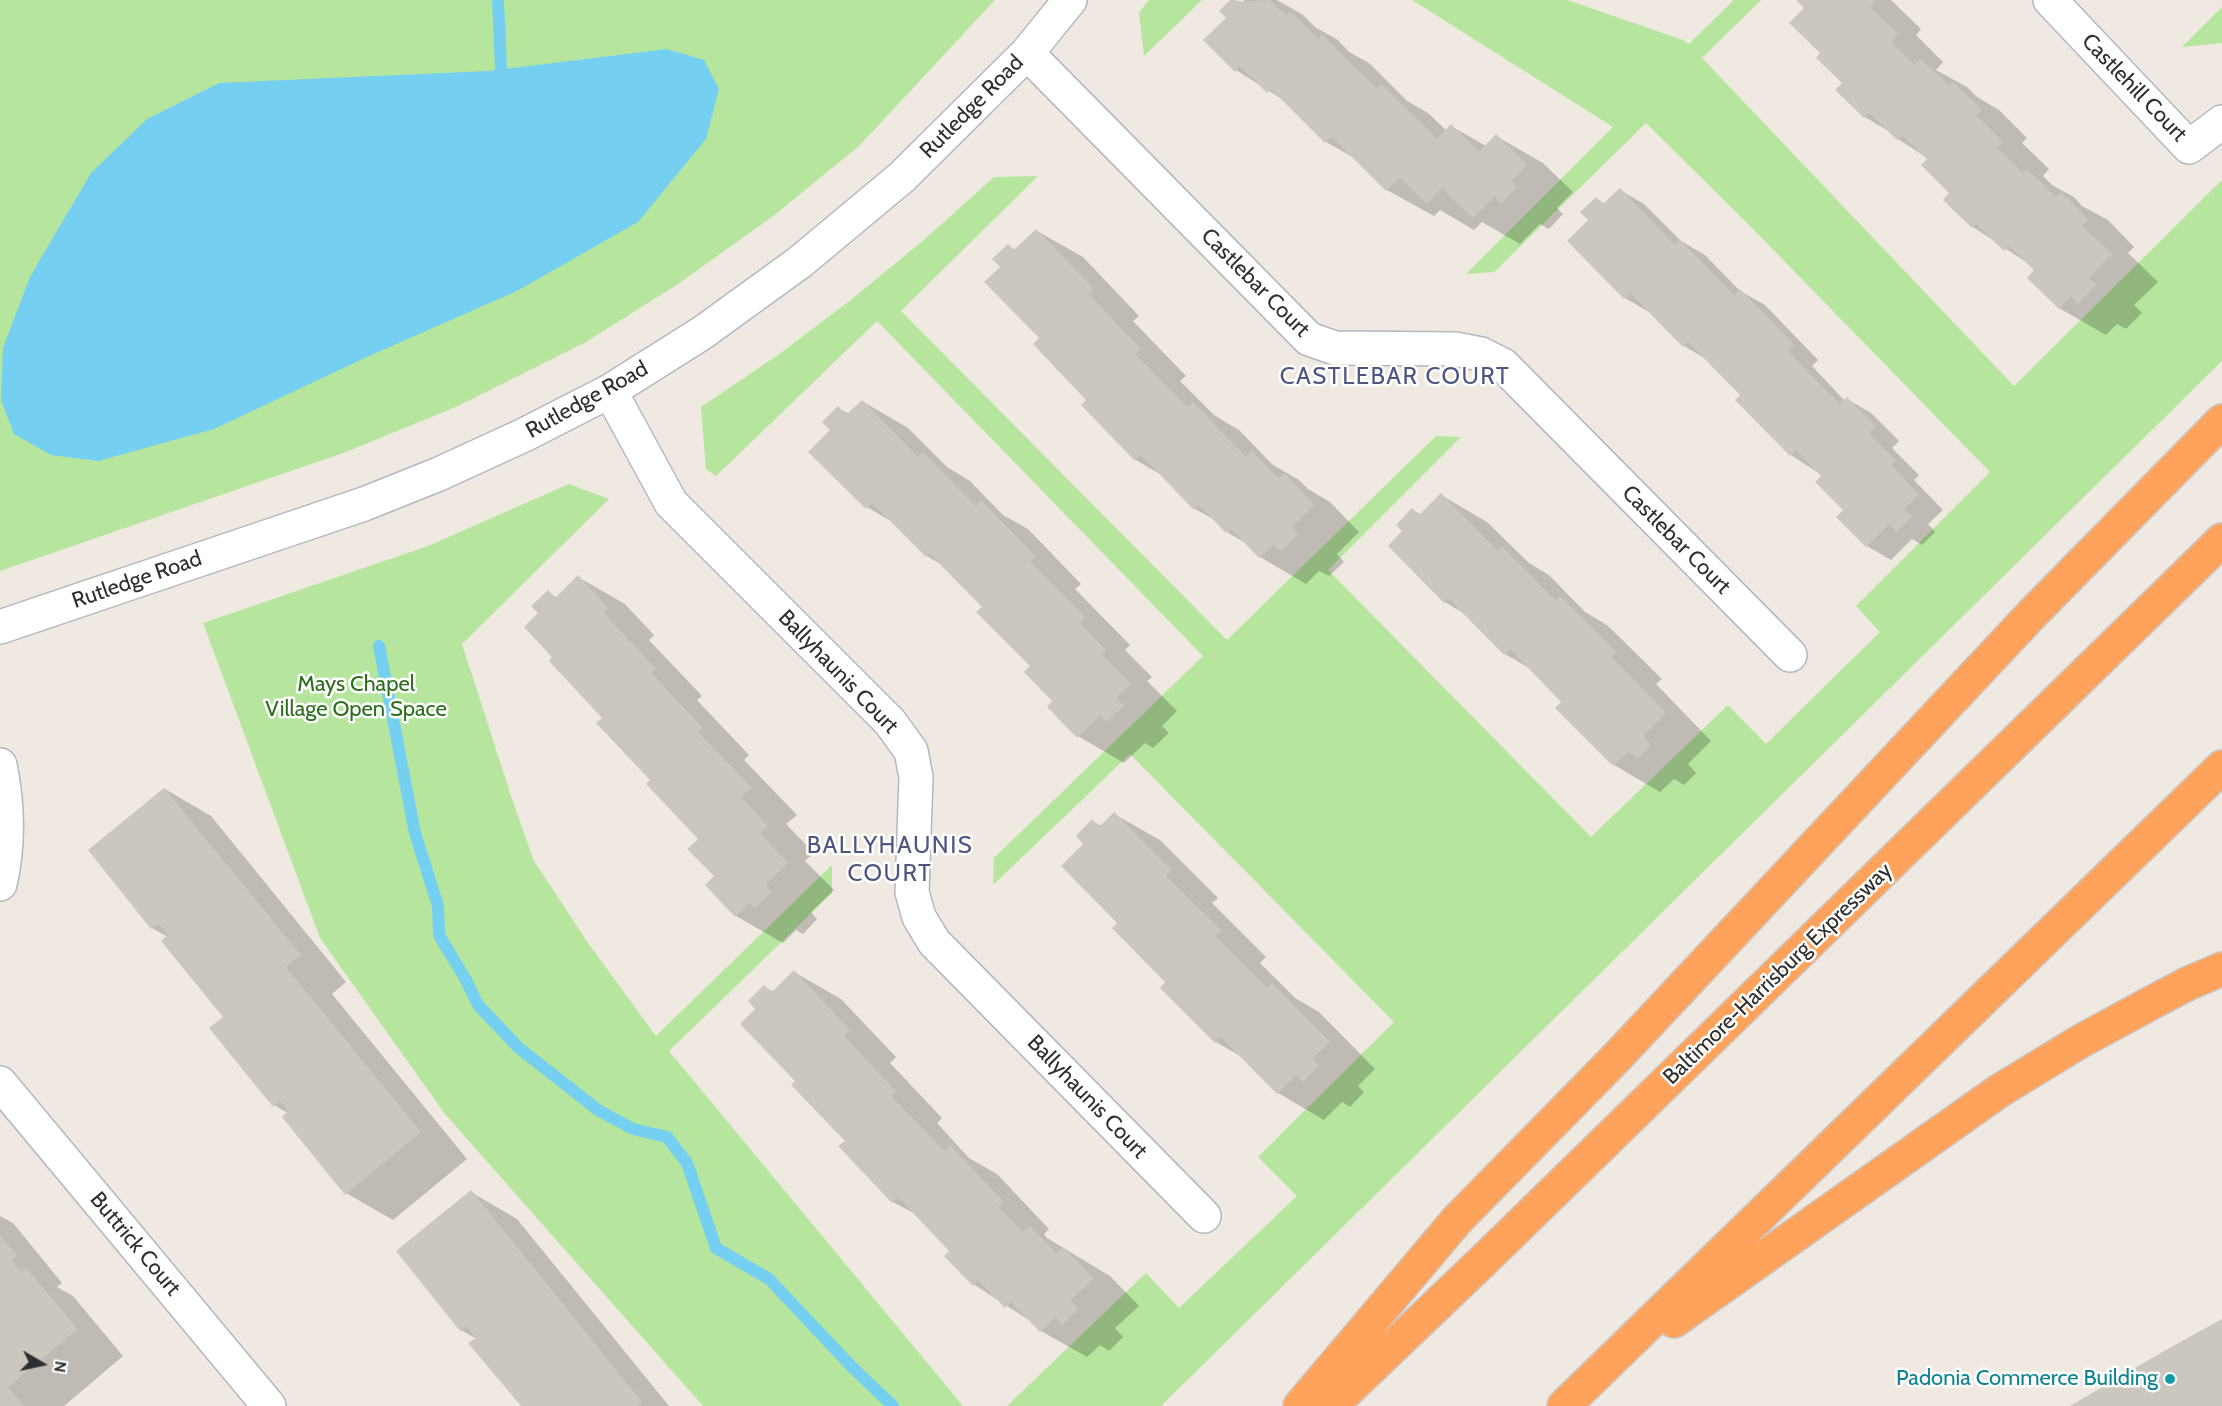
<!DOCTYPE html>
<style>
body{margin:0}
#map{position:relative;width:2222px;height:1406px;overflow:hidden;background:#efe9e1;font-family:Cabin,sans-serif}
canvas{display:block}
.north{position:absolute;left:12px;top:1334px;width:60px;height:60px;-webkit-text-stroke:4px #fff;paint-order:stroke;rotate:99deg;font-size:16px;font-weight:700;line-height:24px;text-align:center;color:#2e2e2e}
.north::after{content:'';display:block;margin:auto;width:21px;height:27px;background:#2e2e2e;clip-path:polygon(50% 0,100% 100%,50% 72%,0 100%)}
</style>
<div id="map">
<canvas width="2222" height="1406"></canvas>
<div class="north">N</div>
</div>
<script>
const c = document.querySelector('canvas').getContext('2d');
c.lineJoin = 'round';
function paint(path, color) { c.fillStyle = color; c.fill(path, 'evenodd'); }
function strokePath(path, color, width, dash) { c.strokeStyle = color; c.lineWidth = width; c.lineCap = dash ? 'butt' : 'round'; c.setLineDash(dash || []); c.stroke(path); }
function label(font, color, halo, rows, align = 'center') {
  c.font = font + ' Cabin,sans-serif'; c.lineWidth = 5; c.setLineDash([]); c.textBaseline = 'middle'; c.strokeStyle = halo; c.fillStyle = color; for (const [text, x, y, turn = 0] of rows) {
    c.save(); c.translate(x, y); c.rotate((+turn || 0) * Math.PI / 180); c.textAlign = isNaN(turn) ? turn : align; if (halo) c.strokeText(text, 0, 0); c.fillText(text, 0, 0); c.restore();
  }
}
const green = new Path2D(`
 M0 0H995L859 146 772 217 678 284 586 342 458 406 346 452 0 571Z
 M1149 0H1202L1144 56 1139 13Z
 M1412 0H1567L1683 40 1689 44 1734 0H1761L1702 58 2014 386 2222 180V361L1161 1406H1007L1146 1273 1179 1308 1297 1196 1258 1157 1394 1022 1130 754 993 885 994 858 1203 656 877 321 716 476 706 469 701 407 778 355 852 299 924 240 994 177 1038 176 901 311 1227 640 1436 436 1461 437 1328 570 1591 837 1728 705 1766 744 1880 632 1856 606 1990 472 1752 228 1646 123 1494 272 1466 274 1613 127Z
 M2222 7V43L2182 47Z
 M569 484 609 499 462 644 513 802 534 861 588 943 656 1036 832 865V893L669 1051 963 1406H703L445 1114 320 938 203 623 428 546Z`);
const water = new Path2D(`
 M667 49 704 60 719 89 706 139 638 222 517 291 369 356 214 429 98 461 51 455 14 434 1 400 3 348 30 277 91 173 147 119 219 83 488 71Z`);
const shadow = new Path2D(`
 M1233 0 1243 2 1245 0H1277L1303 15 1315 27 1338 40 1349 52 1369 63 1407 101 1428 113 1447 131 1451 126 1486 146 1496 136 1543 163 1573 192 1557 208 1563 214 1549 229 1540 224 1520 244 1482 222 1474 230 1440 210 1434 216 1387 190 1358 160 1326 142 1285 101 1236 70 1228 18 1222 11Z
 M1798 0H1891L1921 29 1916 35 1943 62 1936 70 1967 87 1977 97 1999 110 2027 138 2022 143 2049 169 2043 176 2052 185 2074 197 2082 206 2108 220 2134 247 2128 253 2158 282 2134 305 2142 313 2126 329 2117 324 2106 335 2059 308 2036 270 2029 264 1973 227 1945 200 1951 193 1929 159 1898 139 1890 132 1865 117 1844 83 1822 53 1806 8Z
 M1620 190 1644 204 1681 241 1705 255 1740 291 1765 305 1818 360 1812 366 1845 401 1847 399 1871 413 1899 441 1892 448 1919 475 1914 480 1943 510 1928 524 1935 532 1922 545 1912 539 1891 560 1867 546 1823 476 1791 455 1742 396 1706 359 1684 346 1649 312 1625 298 1590 220 1596 198 1605 204Z
 M1037 231 1083 257 1139 316 1133 321 1186 376 1180 381 1214 415 1239 430 1273 465 1299 480 1308 489 1330 502 1359 532 1337 554 1344 562 1329 576 1319 571 1306 584 1260 557 1247 544 1227 532 1217 521 1195 509 1163 476 1136 460 1083 405 1088 400 1041 339 1002 267 1008 246 1016 250Z
 M862 401 908 428 947 467 970 481 1003 515 1028 529 1081 584 1075 589 1130 645 1125 650 1152 677 1147 681 1177 711 1162 726 1169 733 1153 748 1145 743 1124 763 1078 736 1032 666 984 607 944 566 927 556 894 523 867 507 832 430 838 408 849 414Z
 M1441 495 1487 522 1529 563 1549 575 1585 612 1607 625 1662 679 1656 684 1711 741 1688 764 1696 773 1684 785 1674 779 1660 792 1614 765 1558 708 1563 702 1531 669 1505 654 1465 614 1445 602 1390 546 1404 531 1413 510 1421 515Z
 M578 577 625 604 654 635 649 640 702 696 697 700 749 755 744 760 797 815 786 824 814 853 805 861 834 890 811 912 817 919 803 934 796 930 783 943 736 916 707 885 716 876 700 839 554 657 540 613 548 592 557 598Z
 M165 789 211 816 346 982 332 994 467 1159 393 1220 346 1193 288 1113 274 1105 225 1017 168 937 152 928Z
 M1114 814 1160 840 1218 898 1212 903 1266 957 1260 963 1295 998 1319 1012 1375 1069 1358 1086 1364 1092 1350 1107 1342 1102 1324 1120 1278 1093 1242 1057 1216 1042 1119 923 1085 844 1092 821 1101 826Z
 M794 972 841 999 896 1057 890 1063 942 1118 937 1123 969 1158 997 1174 1049 1229 1044 1234 1047 1238 1110 1276 1139 1306 1115 1328 1123 1337 1109 1351 1100 1345 1087 1357 1041 1331 1032 1322 973 1284 951 1251 919 1216 893 1202 847 1141 797 1081 758 1009 764 987 774 992Z
 M471 1192 517 1219 669 1406H523L477 1339 461 1330Z
 M0 1216 13 1223 62 1283 57 1287 73 1296 123 1356 64 1406H0Z`);
const stream = new Path2D(`
 M497 85 501 69 498 0
 M379 646 415 833 438 906 439 935 466 980 478 1005 519 1048 598 1110 633 1129 667 1137 687 1163 716 1248 769 1279 852 1367 893 1406`);
const building = new Path2D(`
 M1230 0 1241 2 1270 0 1286 16 1291 12 1318 39 1322 35 1377 89 1381 84 1437 139 1451 124 1479 152 1496 134 1527 165 1511 181 1517 187 1501 204 1495 196 1473 218 1442 188 1427 204 1400 177 1386 191 1332 137 1325 143 1271 89 1267 93 1240 66 1235 72 1203 40 1226 18 1219 11Z
 M1796 0H1873L1875 2 1870 7 1898 34 1891 42 1914 65 1921 59 1949 86 1953 82 1982 110 1976 115 2003 142 1997 148 2023 173 2027 169 2056 197 2061 192 2088 219 2082 226 2112 254 2089 278 2097 285 2078 304 2071 296 2059 309 2027 278 2034 270 2009 246 2004 251 1976 224 1972 228 1943 200 1949 193 1921 165 1927 159 1902 135 1897 140 1869 113 1864 118 1835 90 1842 83 1816 58 1820 53 1789 23 1804 8Z
 M1620 188 1675 245 1680 240 1734 295 1740 289 1794 345 1788 351 1839 404 1847 397 1876 427 1869 433 1896 461 1891 465 1919 495 1904 509 1912 517 1896 532 1889 524 1866 547 1836 517 1843 510 1815 482 1821 476 1796 450 1790 456 1735 400 1740 395 1688 342 1683 347 1630 293 1624 299 1567 241 1588 220 1580 212 1596 197 1603 204Z
 M1036 229 1094 288 1088 294 1141 349 1135 354 1187 407 1193 402 1246 457 1252 451 1279 479 1284 473 1314 505 1292 527 1298 534 1281 551 1274 544 1259 558 1231 529 1226 533 1199 505 1194 510 1141 455 1135 461 1081 405 1086 400 1033 344 1039 338 984 282 1000 267 992 259 1008 244 1014 250Z
 M862 400 918 457 923 452 976 506 981 500 1036 557 1030 562 1085 617 1080 623 1106 650 1101 654 1131 684 1116 698 1124 706 1106 722 1100 715 1077 738 1047 707 1052 701 1024 672 1030 666 976 612 982 607 930 554 926 557 872 503 866 509 808 452 830 430 822 422 838 406 846 415Z
 M1441 493 1498 551 1502 546 1556 601 1560 596 1616 652 1611 657 1666 713 1643 736 1651 745 1637 759 1629 751 1613 766 1555 708 1561 702 1510 649 1504 655 1449 599 1444 603 1388 546 1402 531 1396 525 1412 508 1419 515Z
 M578 575 608 608 603 612 656 669 651 673 703 728 698 732 752 788 741 797 768 826 760 833 788 863 765 885 772 892 755 908 750 903 735 917 705 885 714 876 687 849 698 839 646 784 650 780 596 723 602 718 549 661 552 657 524 627 538 613 531 606 548 590 555 598Z
 M164 788 301 955 286 967 421 1132 345 1195 282 1117 288 1111 280 1101 273 1107 209 1028 223 1017 161 941 168 935 158 923 151 929 88 850Z
 M1114 812 1172 870 1166 876 1221 930 1215 936 1267 988 1272 983 1330 1042 1312 1059 1319 1065 1303 1082 1296 1075 1277 1094 1221 1037 1215 1043 1160 988 1165 982 1112 928 1117 923 1061 866 1083 844 1076 836 1092 819 1099 827Z
 M794 970 850 1030 844 1036 896 1091 891 1096 944 1151 950 1145 1004 1202 998 1207 1023 1232 1030 1226 1056 1253 1063 1247 1094 1279 1070 1300 1078 1309 1062 1325 1055 1317 1040 1332 1011 1302 1005 1308 978 1280 973 1286 944 1256 949 1251 898 1197 892 1203 838 1146 845 1141 791 1085 795 1081 740 1024 755 1009 748 1001 764 985 772 992Z
 M471 1190 642 1402 638 1406H521L468 1343 476 1338 466 1326 460 1331 396 1251Z
 M0 1235 17 1256 11 1260 21 1272 26 1268 78 1329 8 1387 24 1406H0Z
 M2222 1319V1406H2070L2164 1351Z`);
const minor = new Path2D(`
 M2050 0 2189 147 2222 122
 M1027 53 1309 339 1335 348 1455 349 1481 354 1503 365 1790 655
 M610 391 671 503 890 722 911 751 916 777 912 892 919 917 934 942 1204 1216
 M0 627 364 504 439 474 524 435 610 391 702 333 800 262 902 177 1027 53 1070 0
 M0 765C8 804 9 845 0 884
 M0 1083 269 1406`);
const highway = new Path2D(`
 M1674 1321 1999 1091 2081 1041 2153 1002 2187 984 2222 969
 M1300 1406 1457 1220 1617 1057 2032 614 2222 421
 M1331 1406 1485 1259 2222 540
 M1564 1406 2222 767`);
const markers = [
 [2170,1379,6,"#0f9aa8"]
];
const streetNames = [
 ["Castlehill Court",2134,88,46],
 ["Rutledge Road",972,107,-45],
 ["Castlebar Court",1255,283,45],
 ["Rutledge Road",587,400,-29],
 ["Castlebar Court",1676,540,45],
 ["Rutledge Road",137,580,-19],
 ["Ballyhaunis Court",838,672,46],
 ["Baltimore-Harrisburg Expressway",1778,974,-44],
 ["Ballyhaunis Court",1087,1097,46],
 ["Buttrick Court",135,1244,50]
];
const parkNames = [
 ["Mays Chapel",356,685],
 ["Village Open Space",356,710]
];
const cultureNames = [
 ["Padonia Commerce Building",2158,1379]
];
const neighbourhoodNames = [
 ["CASTLEBAR COURT",1395,377],
 ["BALLYHAUNIS",890,846],
 ["COURT",890,874]
];
paint(green, '#b6e59e');
paint(water, '#75cff0');
paint(shadow, '#0003');
strokePath(stream, '#75cff0', 12);
paint(building, '#cbc7bf');
strokePath(minor, '#b4b7c1', 36);
strokePath(highway, '#c9c9c9', 36);
strokePath(minor, '#fff', 33);
strokePath(highway, '#ffa35c', 33);
for (const [x, y, r, color] of markers) { const dot = new Path2D(); dot.arc(x, y, r, 0, 2 * Math.PI); c.fillStyle = color; c.fill(dot); strokePath(dot, '#fff', 2); }
label('22px', '#2e2e2e', '#fff', streetNames);
label('22px', '#2c6e1b', '#fff', parkNames);
label('22px', '#0d838f', '#fff', cultureNames, 'right');
c.letterSpacing = '1.5px';
label('24px', '#4d5680', '#fff', neighbourhoodNames);
c.letterSpacing = '0px';
</script>
